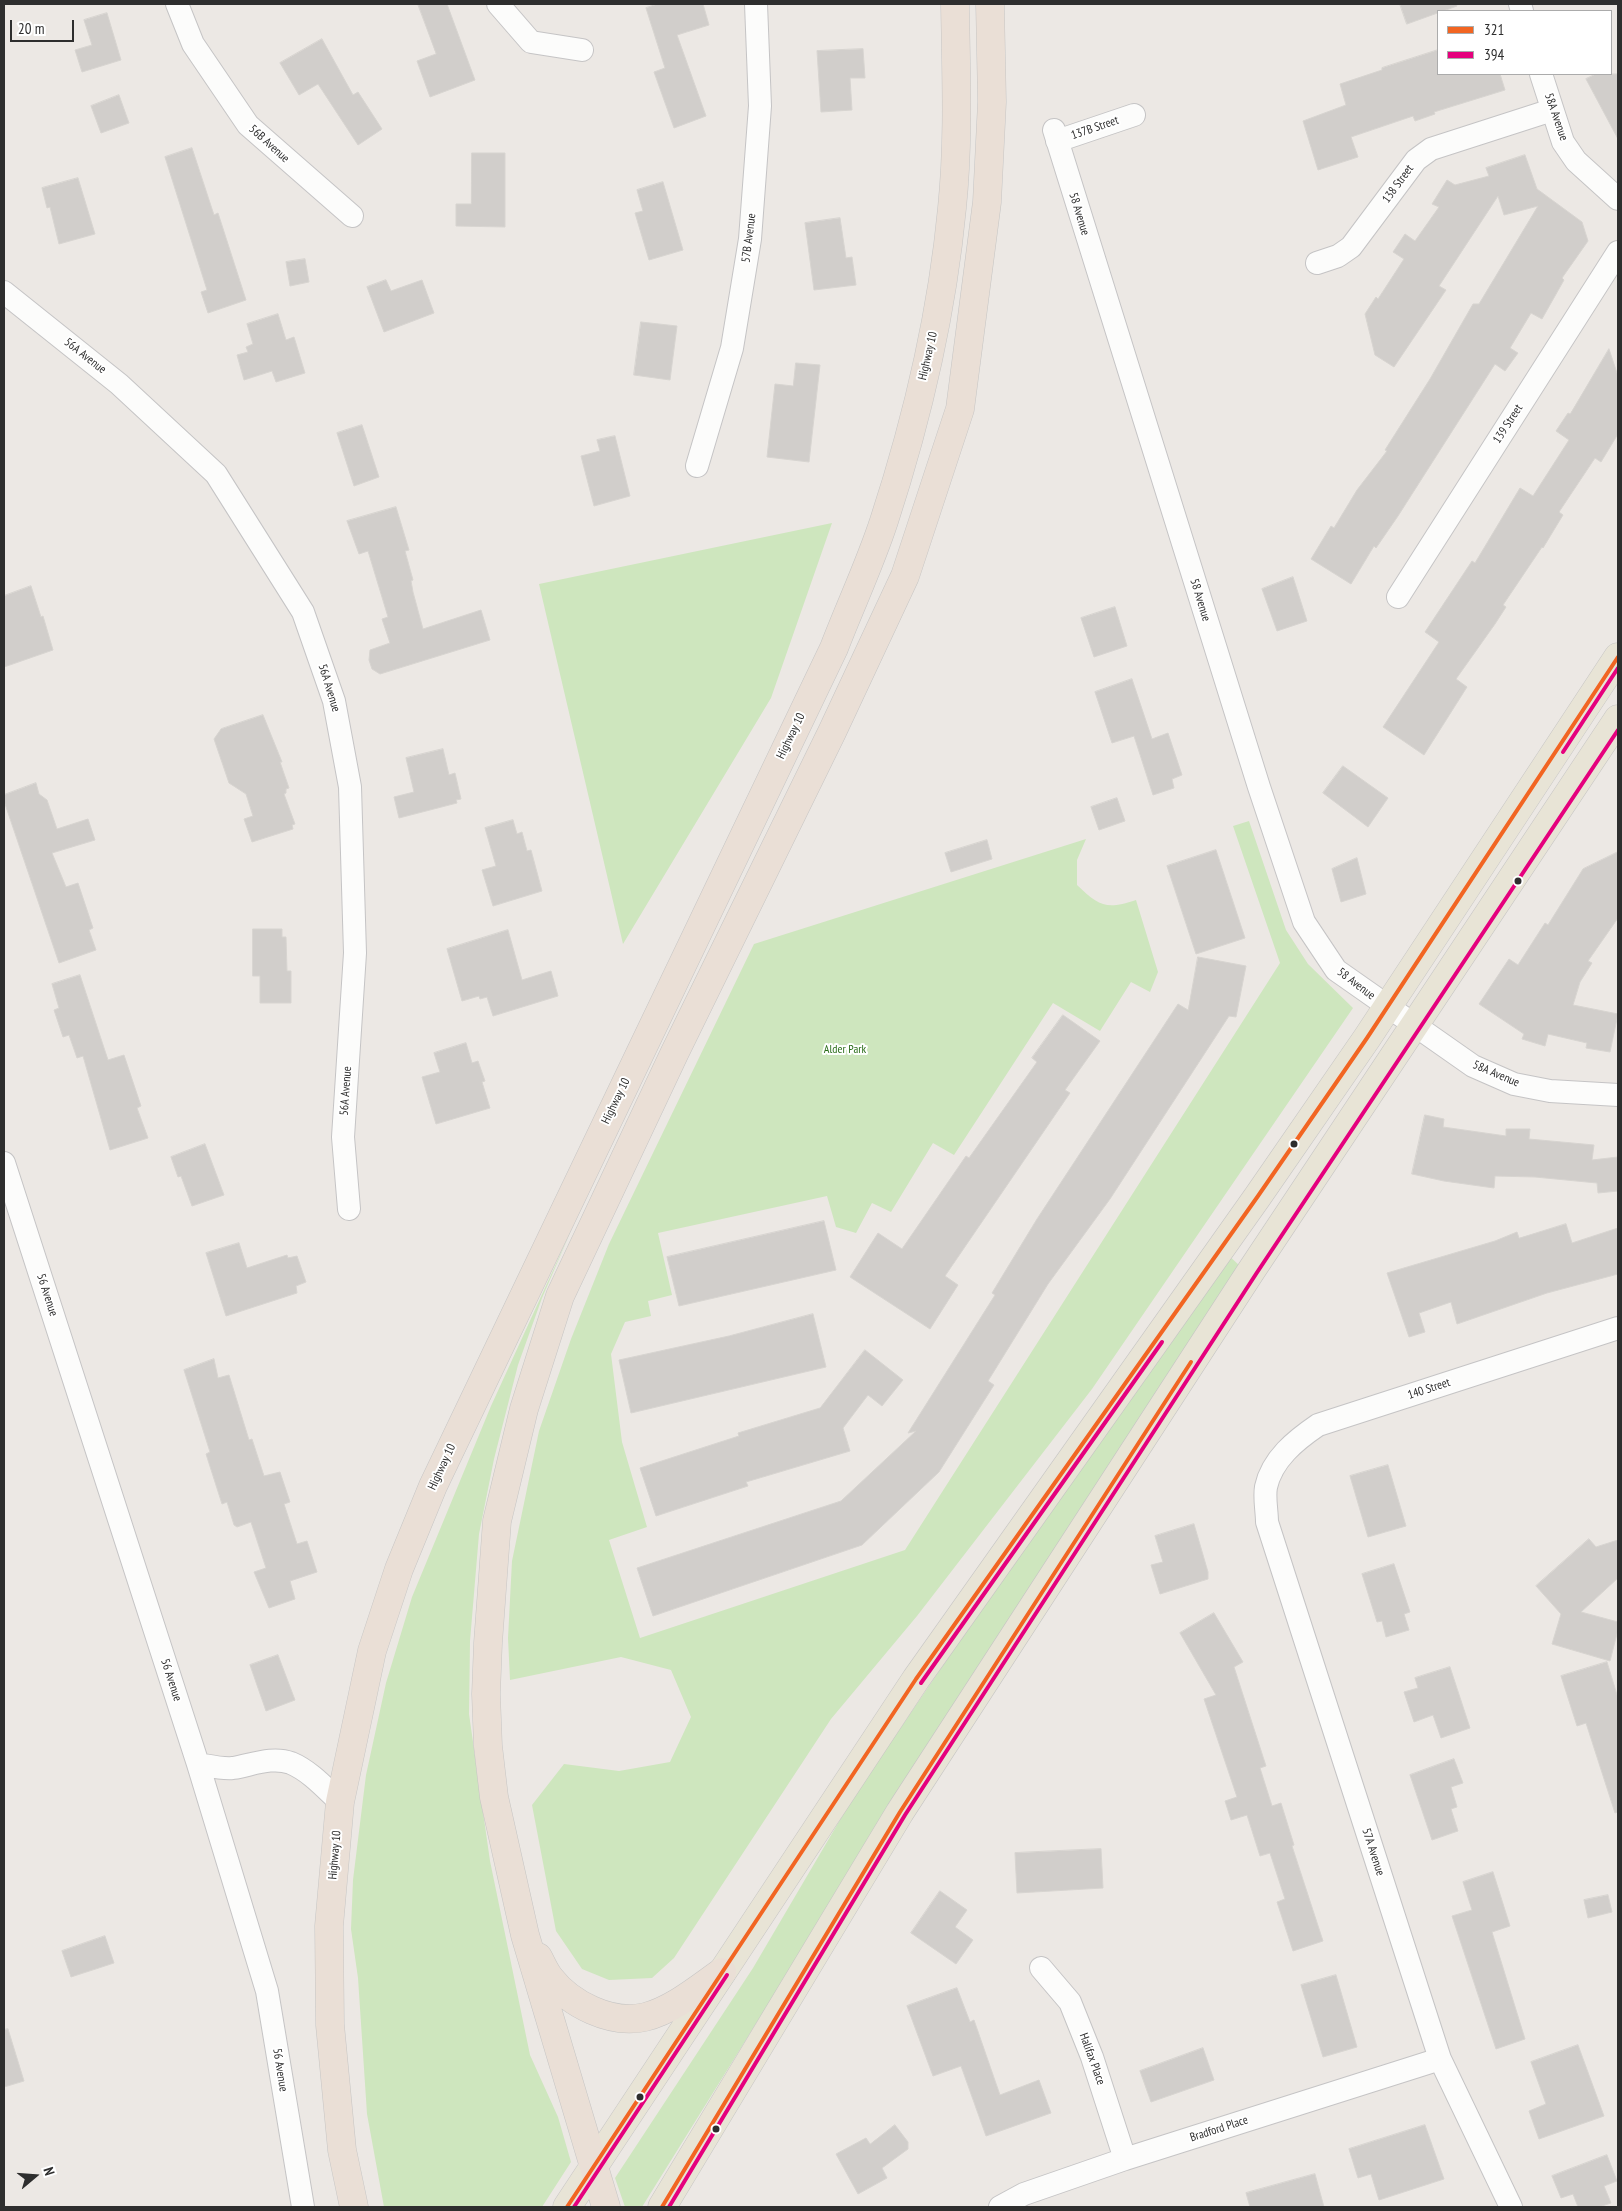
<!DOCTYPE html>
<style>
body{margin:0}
#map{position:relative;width:1622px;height:2211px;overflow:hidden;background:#ece8e4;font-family:"PT Sans Narrow",sans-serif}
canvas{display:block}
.frame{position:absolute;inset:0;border:5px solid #2e2e2e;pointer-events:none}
.legend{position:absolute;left:1437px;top:10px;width:175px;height:65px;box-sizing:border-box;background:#fff;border:1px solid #ababab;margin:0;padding:6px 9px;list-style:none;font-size:15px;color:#2e2e2e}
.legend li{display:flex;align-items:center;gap:10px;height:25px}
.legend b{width:25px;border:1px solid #ababab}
.north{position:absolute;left:10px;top:2151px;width:50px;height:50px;-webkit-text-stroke:4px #fff;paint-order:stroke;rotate:72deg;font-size:14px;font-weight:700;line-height:20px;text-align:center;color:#2e2e2e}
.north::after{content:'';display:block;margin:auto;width:18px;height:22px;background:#2e2e2e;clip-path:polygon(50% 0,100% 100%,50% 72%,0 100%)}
.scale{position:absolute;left:10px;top:20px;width:64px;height:22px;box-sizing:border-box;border:2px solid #2e2e2e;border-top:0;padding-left:6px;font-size:15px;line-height:18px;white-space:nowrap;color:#2e2e2e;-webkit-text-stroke:4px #fff;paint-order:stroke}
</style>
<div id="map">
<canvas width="1622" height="2211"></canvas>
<div class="frame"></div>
<ul class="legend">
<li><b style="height:6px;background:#f26522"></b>321</li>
<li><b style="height:6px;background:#e5007d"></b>394</li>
</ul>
<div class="north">N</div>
<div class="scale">20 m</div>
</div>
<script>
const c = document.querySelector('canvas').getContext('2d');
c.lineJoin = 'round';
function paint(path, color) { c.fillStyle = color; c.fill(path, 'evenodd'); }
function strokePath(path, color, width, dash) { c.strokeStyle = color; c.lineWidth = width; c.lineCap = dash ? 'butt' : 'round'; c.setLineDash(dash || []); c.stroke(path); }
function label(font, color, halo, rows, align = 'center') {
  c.font = font + ' "PT Sans Narrow",sans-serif'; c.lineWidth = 4; c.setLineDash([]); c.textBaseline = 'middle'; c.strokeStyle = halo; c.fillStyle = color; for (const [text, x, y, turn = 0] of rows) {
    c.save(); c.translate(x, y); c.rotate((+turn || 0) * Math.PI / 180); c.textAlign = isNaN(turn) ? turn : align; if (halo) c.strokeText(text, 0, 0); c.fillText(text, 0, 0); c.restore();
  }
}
const green = new Path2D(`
 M832 523 771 698 623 944 539 584Z
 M1249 821 1286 930 1308 964 1353 1008 1092 1389 917 1616 831 1719 674 1958 652 1978 609 1980 582 1969 556 1931 532 1805 564 1764 619 1771 670 1762 691 1717 671 1670 621 1657 510 1680 508 1638 512 1561 539 1431 571 1339 609 1244 754 944 1086 839 1077 860V885C1099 906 1106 910 1136 900L1158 972 1150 992 1131 982 1100 1031 1053 1003 954 1155 933 1143 891 1212 872 1203 856 1233 836 1227 827 1196 658 1233 672 1295 648 1301 651 1316 625 1322 611 1354 622 1442 647 1527 609 1540 640 1638 905 1550 1280 963 1233 826Z
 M571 1231 542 1298 518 1365 494 1459 479 1534 470 1641 469 1714 490 1861 530 2055 558 2117 571 2162 542 2207H384L367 2114 358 1978 351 1929 353 1880 366 1775 386 1683 412 1597 491 1406Z
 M1225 1252 1241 1267 1140 1417 969 1681 642 2207H625L615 2178 753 1968 854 1796Z`);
const building = new Path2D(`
 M418 4H447L475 80 430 97 417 61 436 54Z
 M658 4H703L709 25 677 35 706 116 674 128 654 72 665 68 646 8Z
 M1400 4H1456L1457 6 1407 24Z
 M107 13 121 60 82 72 75 50 92 45 84 20Z
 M322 39 353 95 358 92 382 129 358 145 318 84 299 95 280 63Z
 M863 49 865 78H850L852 110 821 112 817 51Z
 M1438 50V74H1500L1505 90 1434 112 1435 114 1415 121 1413 116 1351 137 1358 157 1318 170 1303 121 1346 105 1340 84 1382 70V68Z
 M1596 74H1618V139L1586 79Z
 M119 95 129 123 101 133 91 106Z
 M192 148 214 215 218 213 246 300 208 313 201 292 207 290 165 157Z
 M472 153H505V227L456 226V204H471Z
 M1525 155 1537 189 1582 222 1588 241 1562 278 1564 280 1542 319 1531 313 1510 348 1518 353 1505 371 1495 364 1398 516 1376 548 1374 546 1351 584 1311 559 1331 526 1334 528 1357 490 1387 451 1385 450 1430 379 1473 304H1479L1538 206 1504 215 1498 196 1439 286 1446 290 1394 367 1375 355 1365 314 1376 297 1378 299 1404 259 1393 252 1405 234 1415 241 1439 207 1432 204 1447 180 1455 185 1489 176 1486 168Z
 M78 178 95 234 59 244 50 207 47 208 42 188Z
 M663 182 683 250 649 260 635 213 643 211 637 190Z
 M840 218 846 258 852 257 856 285 814 290 805 223Z
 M305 259 309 282 290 286 286 262Z
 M386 280 391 291 422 280 434 313 384 332 367 287Z
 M278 314 286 340 294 337 305 373 276 382 272 371 244 380 237 355 248 352 246 347 253 344 247 324Z
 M641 322 677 326 670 380 634 375Z
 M1609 349 1618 376V434L1601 462 1595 458 1559 512 1563 515 1543 548 1542 547 1503 605 1506 607 1495 624 1456 679 1467 687 1424 755 1383 727 1439 642 1425 632 1472 561 1475 563 1520 488 1533 496 1569 440 1556 431 1568 413 1570 414Z
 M796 363 820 365 809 462 767 457 775 384 793 386Z
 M362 425 379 477 354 486 337 433Z
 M615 436 630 496 594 506 581 456 600 451 597 440Z
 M396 507 409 550 405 551 413 580 411 581 413 592 423 629 481 610 490 640 380 674 372 669 369 660 370 650 390 643 382 619 388 617 368 551 359 554 347 521Z
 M1293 577 1307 621 1277 631 1262 589Z
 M31 586 41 617 43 616 53 650 4 667V596Z
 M1115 607 1127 646 1094 657 1081 618Z
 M1132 679 1152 739 1168 733 1182 775 1172 779 1174 788 1153 795 1134 736 1112 743 1095 692Z
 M263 715 282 762H280L289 788 286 789V793L284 794 295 824 292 825 293 829 252 842 244 819 253 816 246 794 229 783 214 739 221 729Z
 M443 749 449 775 455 773 461 799 456 800 457 803 399 818 394 797 414 792 406 758Z
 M1343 766 1388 798 1368 827 1323 793Z
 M36 783 39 794 47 800 57 829 88 819 95 840 52 853 66 887 78 883 93 928 89 930 96 950 59 963 4 801V795Z
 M1117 798 1125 821 1099 830 1091 807Z
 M513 820 517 834 522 832 527 851 531 850 542 891 493 906 482 870 496 866 485 828Z
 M987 840 992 859 951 872 945 853Z
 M1216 850 1245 938 1196 954 1167 866Z
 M1618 852V918L1588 961 1592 963 1580 982 1573 1005 1618 1014 1610 1052 1586 1048 1587 1043 1548 1034 1545 1046 1522 1039 1524 1034 1479 1004 1509 959 1518 965 1545 923 1548 925 1583 869Z
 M1357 858 1366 894 1341 902 1332 869Z
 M253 929H282V937H286L287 971H291V1003H260V976H253Z
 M508 930 522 980 551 971 558 996 493 1016 487 997 480 999 479 996 462 1001 447 949Z
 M1198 957 1246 966 1236 1017 1229 1016 1110 1199 1048 1284 988 1381 994 1385 939 1472 862 1545 653 1616 637 1568 841 1501 916 1431 908 1433 995 1295 992 1293 1037 1219 1178 1004 1188 1010Z
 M80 975 108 1060 124 1055 141 1106 137 1108 148 1138 110 1150 83 1056 77 1058 69 1035 63 1037 54 1010 59 1008 52 984Z
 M1063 1015 1100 1041 1065 1090 1070 1093 945 1276 958 1285 930 1329 850 1277 878 1233 902 1249 966 1156 969 1158 1037 1062 1032 1058Z
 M466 1043 472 1063 478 1061 485 1081 482 1082 490 1108 436 1124 422 1077 440 1072 434 1053Z
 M1425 1115 1444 1119 1443 1127 1506 1136V1129H1530L1529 1139 1594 1145 1592 1160 1618 1157V1191L1598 1193 1597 1183 1535 1177 1495 1176 1494 1188 1444 1181 1412 1174Z
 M205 1144 224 1195 192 1206 181 1176 178 1177 171 1157Z
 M824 1221 836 1270 679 1306 667 1257Z
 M1566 1224 1572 1243 1618 1228V1274L1547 1293 1457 1324 1451 1302 1419 1313 1425 1332 1409 1337 1387 1273 1495 1241 1517 1232 1519 1238Z
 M239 1243 247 1268 287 1255 288 1258 297 1256 306 1282 296 1286 297 1293 226 1316 206 1253Z
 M813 1314 826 1367 631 1413 619 1360 729 1336Z
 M865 1350 903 1380 882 1406 868 1395 843 1428 850 1451 746 1482 748 1486 656 1516 640 1468 739 1436 738 1433 820 1408Z
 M214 1359 218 1378 229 1375 249 1440 252 1439 264 1476 280 1472 290 1502 284 1504 297 1544 307 1541 317 1572 290 1581 295 1599 269 1608 254 1572 266 1568 251 1522 237 1527 234 1525 227 1502 222 1504 206 1454 210 1452 184 1370Z
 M1388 1465 1406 1526 1368 1537 1350 1476Z
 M1194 1524 1208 1572V1579L1160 1594 1151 1565 1163 1562 1155 1536Z
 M1589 1539 1596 1547 1618 1540V1578L1581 1612 1618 1622V1630L1610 1661 1552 1644 1561 1614 1536 1586Z
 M1394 1564 1410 1612 1404 1614 1409 1630 1386 1637 1382 1621 1377 1622 1362 1574Z
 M1214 1613 1243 1662 1234 1667 1266 1766 1260 1768 1272 1806 1281 1803 1294 1845 1292 1846 1323 1941 1293 1951 1277 1902 1285 1899 1270 1853 1260 1856 1247 1815 1231 1820 1225 1801 1237 1797 1204 1699 1216 1695 1180 1633Z
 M278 1655 295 1700 266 1711 250 1665Z
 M1607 1662 1618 1698V1812L1615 1813 1586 1723 1577 1726 1561 1676Z
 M1450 1667 1470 1728 1441 1738 1433 1715 1414 1722 1404 1692 1418 1688 1415 1678Z
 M1454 1759 1463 1783 1451 1787 1457 1807 1451 1809 1458 1831 1432 1840 1410 1775Z
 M1101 1849 1103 1888 1017 1893 1015 1853Z
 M1493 1872 1510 1926 1492 1932 1525 2039 1496 2049 1452 1916 1472 1910 1463 1882Z
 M940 1891 967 1910 955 1927 973 1940 956 1964 911 1933Z
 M1608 1895 1612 1912 1588 1918 1584 1900Z
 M105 1936 114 1963 71 1977 62 1951Z
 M1336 1975 1357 2047 1323 2057 1301 1985Z
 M957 1988 970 2022 974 2020 1000 2095 1039 2080 1051 2113 986 2136 961 2066 933 2076 907 2006Z
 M8 2029 24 2081 4 2087V2030Z
 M1578 2045 1604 2116 1539 2139 1529 2111 1546 2104 1531 2062Z
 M1203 2048 1214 2080 1151 2102 1140 2071Z
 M895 2125 908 2142V2149L882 2168 887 2178 858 2194 836 2154 866 2138 870 2144Z
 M1425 2125 1444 2179 1379 2200 1371 2174 1358 2178 1349 2149Z
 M1607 2155 1617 2181 1604 2186 1611 2203 1599 2207H1578L1573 2194 1561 2198 1552 2176Z
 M1315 2174 1324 2207H1250L1246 2193Z`);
const street = new Path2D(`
 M177 4 193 44 248 125 352 216
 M498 4 531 42 582 50
 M1520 4 1522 11
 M1541 74 1563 142 1576 161 1618 199
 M1054 130 1259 787 1304 922 1336 970 1473 1066 1514 1084 1550 1091 1618 1095
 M1057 141 1134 115
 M1317 263 1338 256 1351 247 1416 160 1431 149 1552 110
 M4 292 119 384 216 474 303 612 334 701 350 787 355 953 343 1137 349 1209
 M697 466 732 348 750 239 760 106 756 4
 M1398 597 1618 252
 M4 1163 198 1764 267 1991 303 2207
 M198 1764C210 1766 221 1769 233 1768 252 1765 272 1756 291 1763 310 1771 325 1788 340 1802
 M1041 1968 1070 2002 1092 2057 1125 2159
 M1000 2207 1024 2194 1125 2159 1440 2059
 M1511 2207 1440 2059 1267 1522C1267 1511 1264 1498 1266 1487 1272 1459 1296 1440 1318 1425L1618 1328`);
const primary = new Path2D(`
 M567 2207 916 1679 1258 1196 1367 1038 1618 657
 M662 2207 900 1812 1251 1271 1618 719`);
const highway = new Path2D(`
 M538 1957C542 1964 545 1972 550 1978 570 2004 611 2025 645 2017 673 2010 699 1988 722 1972
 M354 2207 342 2150 330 2025 329 1926 340 1802 372 1651 399 1569 433 1486 834 648C850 606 870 564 884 521 917 420 942 314 952 208 959 140 956 72 955 4
 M606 2207 525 1935 494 1797 488 1746 486 1694 488 1643 497 1521 524 1409 560 1296 675 1052 832 732 905 576 960 409 987 202 992 102 990 4`);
const bus1 = new Path2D(`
 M567 2207 916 1679 1258 1196 1367 1038 1618 657
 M662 2207 900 1812 1191 1362`);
const bus2 = new Path2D(`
 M1563 752 1618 668
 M921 1683 1162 1342
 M574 2207 727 1975
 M669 2207 905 1815 1256 1274 1618 730`);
const markers = [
 [1518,881,4.5,"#2e2e2e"],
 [1294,1144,4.5,"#2e2e2e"],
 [640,2097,4.5,"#2e2e2e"],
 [716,2129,4.5,"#2e2e2e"]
];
const streetNames = [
 ["58A Avenue",1556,117,71],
 ["137B Street",1095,128,-19],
 ["56B Avenue",269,144,42],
 ["138 Street",1398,184,-54],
 ["58 Avenue",1079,214,73],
 ["57B Avenue",749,238,-83],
 ["56A Avenue",85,356,38],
 ["Highway 10",928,356,-77],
 ["139 Street",1508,424,-57],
 ["58 Avenue",1200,600,73],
 ["56A Avenue",329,688,73],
 ["Highway 10",791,736,-64],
 ["58 Avenue",1356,984,37],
 ["58A Avenue",1496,1074,23],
 ["56A Avenue",346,1091,-86],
 ["Highway 10",616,1101,-64],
 ["56 Avenue",47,1295,72],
 ["140 Street",1429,1389,-18],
 ["Highway 10",442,1467,-65],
 ["56 Avenue",171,1680,72],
 ["57A Avenue",1373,1852,72],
 ["Highway 10",335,1855,-85],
 ["Halifax Place",1092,2059,70],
 ["56 Avenue",280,2070,81],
 ["Bradford Place",1219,2129,-18]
];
const parkNames = [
 ["Alder Park",845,1050]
];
paint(green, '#cee6be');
paint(building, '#d1cecb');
strokePath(building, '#d7d4d0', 1);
strokePath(street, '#c5c4c5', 24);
strokePath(primary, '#c6c5c4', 29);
strokePath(highway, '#c6c5c4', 29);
strokePath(street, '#fcfcfb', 22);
strokePath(primary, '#e8e4d6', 28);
strokePath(highway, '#eadfd6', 28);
strokePath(bus1, '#f26522', 4);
strokePath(bus2, '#e5007d', 4);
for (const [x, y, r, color] of markers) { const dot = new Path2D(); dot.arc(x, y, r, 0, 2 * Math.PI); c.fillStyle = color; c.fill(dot); strokePath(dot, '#fff', 2); }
label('12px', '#2e2e2e', '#fff', streetNames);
label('12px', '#2c6e1b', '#fff', parkNames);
</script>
